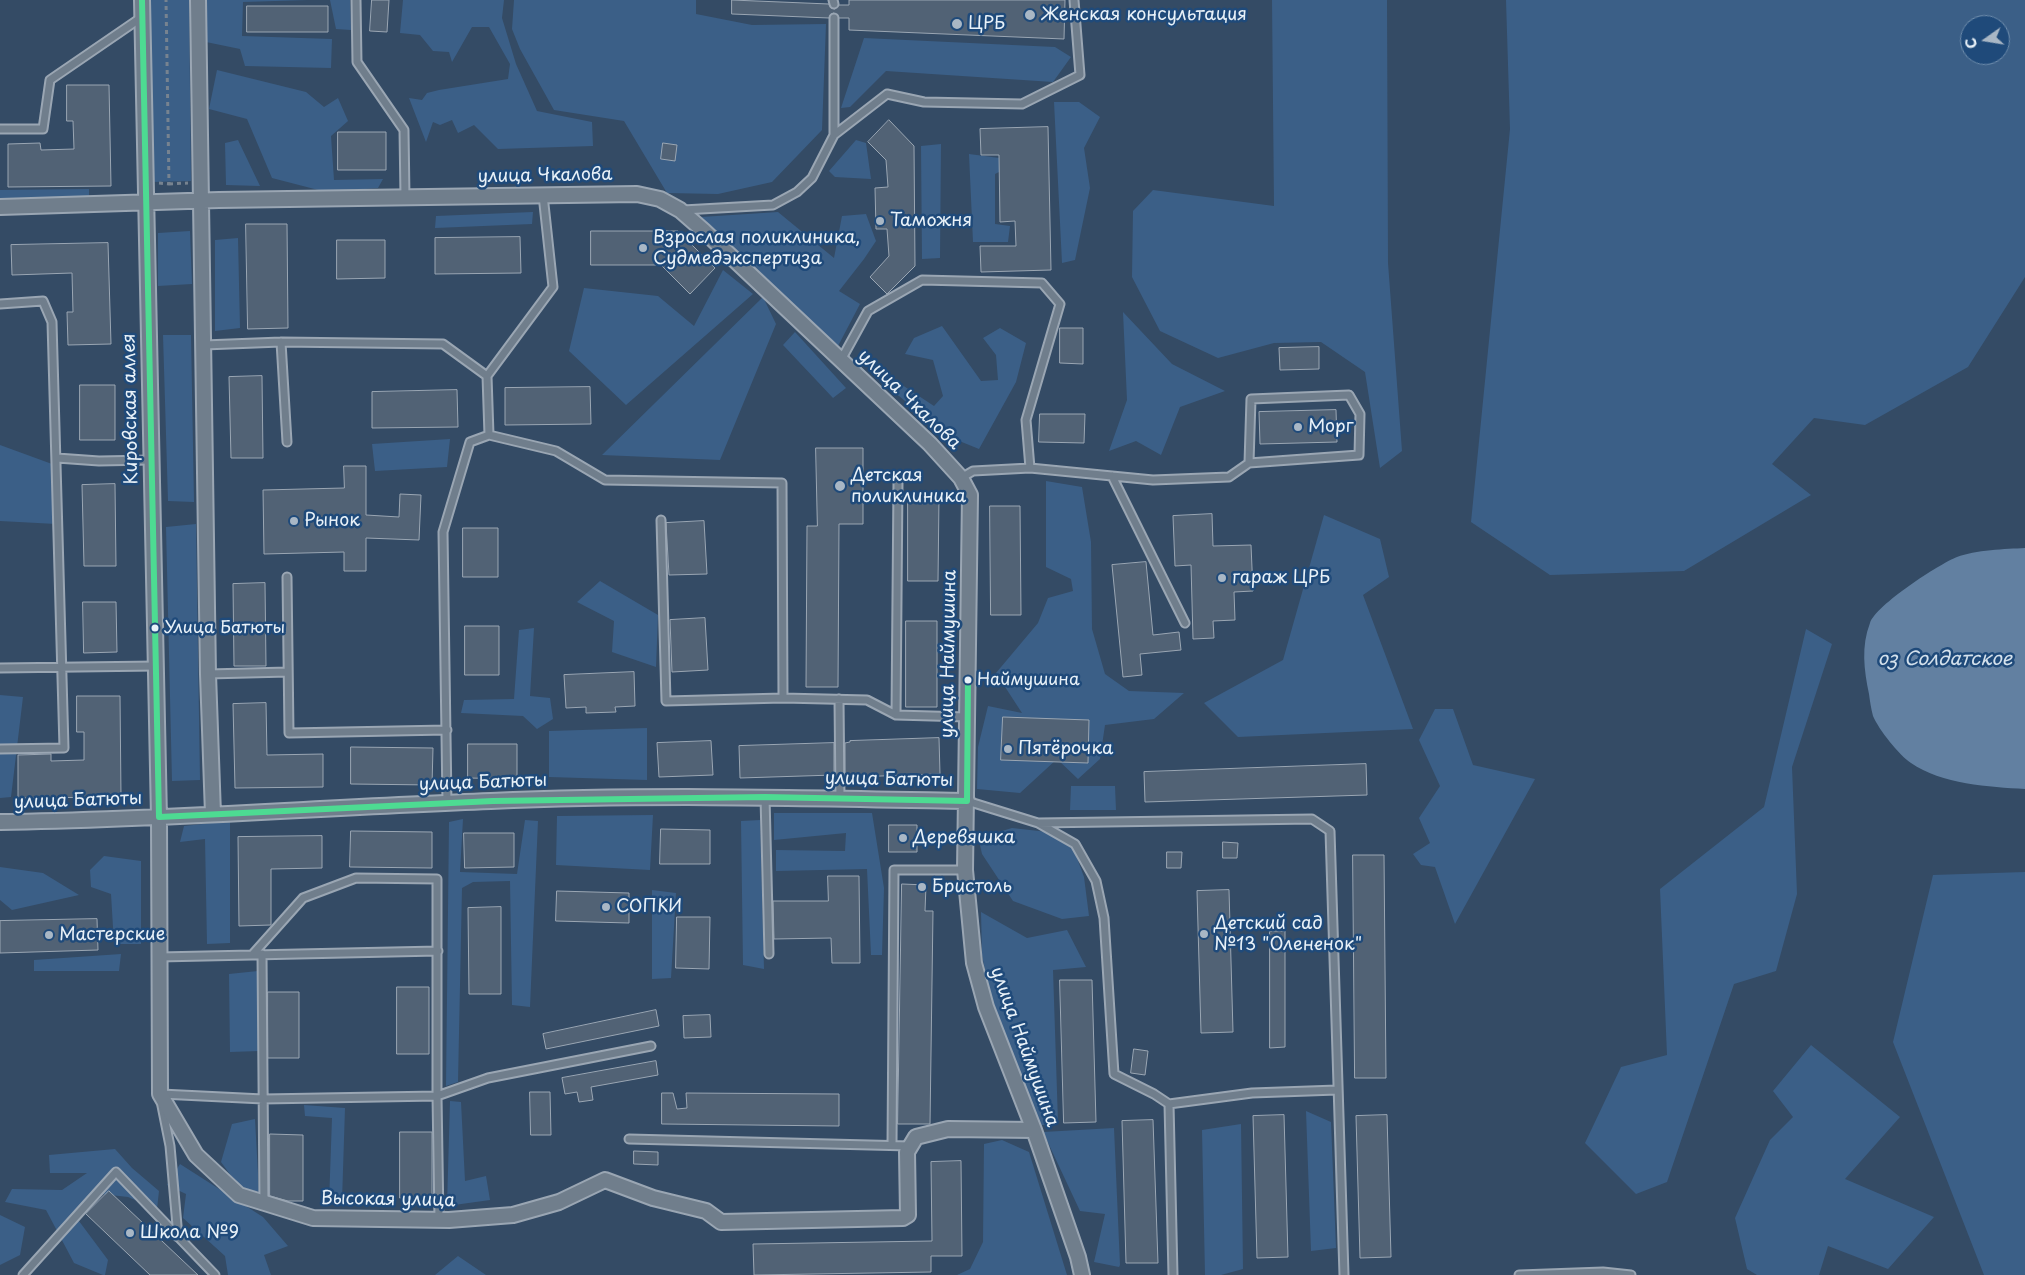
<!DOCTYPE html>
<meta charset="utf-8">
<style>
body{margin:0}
#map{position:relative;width:2025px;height:1275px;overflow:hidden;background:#344b65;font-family:"Playpen Sans",sans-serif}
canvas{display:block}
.north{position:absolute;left:1960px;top:15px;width:50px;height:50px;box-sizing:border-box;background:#1f4a7a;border:1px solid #6f8dac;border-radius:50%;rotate:257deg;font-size:14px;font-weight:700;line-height:20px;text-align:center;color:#e8f1f8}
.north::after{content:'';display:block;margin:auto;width:18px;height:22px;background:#a9b7c5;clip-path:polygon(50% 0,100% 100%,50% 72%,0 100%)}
</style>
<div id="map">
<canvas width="2025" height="1275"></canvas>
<div class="north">С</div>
</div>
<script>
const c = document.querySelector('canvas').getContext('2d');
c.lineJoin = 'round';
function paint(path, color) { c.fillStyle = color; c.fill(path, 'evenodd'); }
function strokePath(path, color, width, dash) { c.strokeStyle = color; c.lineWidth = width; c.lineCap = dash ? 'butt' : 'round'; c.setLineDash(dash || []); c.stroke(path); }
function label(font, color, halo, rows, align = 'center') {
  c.font = font + ' "Playpen Sans",sans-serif'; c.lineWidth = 5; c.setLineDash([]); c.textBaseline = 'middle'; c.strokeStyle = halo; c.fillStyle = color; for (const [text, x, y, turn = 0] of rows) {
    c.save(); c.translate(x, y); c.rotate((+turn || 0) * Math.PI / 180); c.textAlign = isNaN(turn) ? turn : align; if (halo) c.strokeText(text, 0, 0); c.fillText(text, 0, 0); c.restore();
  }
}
const green = new Path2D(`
 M149 0H189L191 181 151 182Z
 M206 0H308L243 2 242 36 332 39 331 68 245 66 240 49 206 42Z
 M330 0H350L351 30 336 29Z
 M403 0H504L502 18 516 64 537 111 592 122 593 146 498 149 474 125 458 133 452 120 440 125 433 122 426 142 409 98 422 100 427 93 439 90 508 79 510 64 489 27H472L452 62 449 52 433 51 420 35 400 33Z
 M514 0H696V14L752 25 826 24 822 130 772 182 718 194 667 193 624 121 554 110 520 49 512 29Z
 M1272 0H1387L1388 263 1402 451 1380 468 1365 372 1321 342 1274 343 1218 358 1160 331 1132 277 1133 211 1153 190 1274 206Z
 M1506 0H2025V277L1968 367 1865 425 1814 418 1772 464 1811 495 1684 571 1550 575 1471 522 1510 129ZM1970 25H2000V55H1970Z
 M864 38 1055 47 1071 57 1053 82 886 71 850 107 841 108Z
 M217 70 306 92 324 107 338 98 348 121 331 136 334 180 383 179 378 188 326 192 272 178 247 119 209 109Z
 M1054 102H1079L1100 117 1084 148 1090 188 1075 260 1062 263Z
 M238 140 260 186 226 185 225 143Z
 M856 140 866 143 871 179 835 177 829 171Z
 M941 144 940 258 922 259 921 146Z
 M969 154 1007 159 1005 169 995 174V224L1010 226 1008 242H973Z
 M89 189V200L0 199V190Z
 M533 212 532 224 435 228 436 216Z
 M778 212 834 258 842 216 866 214 876 241 864 259 839 291 860 304 838 346 701 217Z
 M190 231 192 284 158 286V233Z
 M238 238 240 328 215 331V240Z
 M723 270 753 294 626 405 569 351 584 288 658 296 694 326Z
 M763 297 776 324 720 460 602 455Z
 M1123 312 1172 364 1225 391 1180 407 1161 455 1136 441 1109 451 1127 400Z
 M942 326 981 381 998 380 996 355 983 338 1000 328 1026 343 1016 382 979 449 947 436 899 396 882 385 887 375 934 406 943 396 933 360 905 354 914 338Z
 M795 332 846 388 833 398 783 345Z
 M163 335H191L194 502 168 501Z
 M450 439 447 467 375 471 372 444Z
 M0 445 52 464 56 524 0 521Z
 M1046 481 1082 487 1091 542 1092 629 1105 674 1129 691 1184 693 1154 719 1105 725 1100 759 1078 779 1057 759 1020 793 977 789 978 747 988 706 1022 713 996 673 1038 623 1048 598 1073 591 1071 579 1046 567Z
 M1324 515 1380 539 1389 577 1363 595 1413 729 1238 737 1204 703 1283 660Z
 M196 524 200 780 172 781 166 527Z
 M600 581 658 615 656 667 612 652 614 621 577 602Z
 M534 628 530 696 550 698 553 719 537 729 523 716 461 713 464 700 514 699 519 630Z
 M1806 629 1832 644 1792 767 1797 894 1776 971 1734 984 1667 1182 1636 1194 1585 1143 1621 1067 1667 1055 1660 889 1764 807Z
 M0 695 23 697 11 797 0 798Z
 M1435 709H1453L1473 765 1535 779 1455 924 1435 867 1421 865 1413 854 1430 843 1419 818 1440 786 1419 740Z
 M647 728V780L549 777V731Z
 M1071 786H1115L1116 810H1070Z
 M774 813H872L884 888 882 955H871L867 869 776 871V850L845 851 846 833 774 840Z
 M653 815 650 870 556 865 557 816Z
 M463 819 460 872 517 874 525 820 538 821 530 1007 512 1005 510 881 473 882 462 888 458 1082 446 1086 449 822Z
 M760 820 764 969 743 965 741 821Z
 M230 821V943L207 944 205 839 180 842 184 826Z
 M1012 828 1048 832 1073 847 1084 877 1089 916 1062 919 1013 901 982 854 980 845 985 836Z
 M104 856 141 861V944H114L111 894 91 887 90 870Z
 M0 867 43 873 79 895 12 910 0 900Z
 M2025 872V1275H1984L1893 1042 1933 875Z
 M652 890 676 893 671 978 652 979Z
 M981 912 1027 938 1067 930 1086 967 1053 970 1058 1122 1039 1126 990 996 982 955Z
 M121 954 119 971H34V960Z
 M258 971 259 1051 230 1052 229 974Z
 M1811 1045 1900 1117 1845 1179 1934 1217 1888 1269 1828 1246 1819 1275H1757L1747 1269 1735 1218 1770 1140 1793 1117 1773 1091Z
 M450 1101 461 1102 465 1181 486 1176 490 1200 447 1206Z
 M304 1105 345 1108 342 1201 329 1203 332 1118 305 1116Z
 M1306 1111 1331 1122 1336 1248 1311 1251Z
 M255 1119 259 1192 240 1188 221 1162 232 1124Z
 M1241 1124 1243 1269 1221 1275H1205L1202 1130Z
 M1114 1128 1120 1265 1119 1267 1094 1262 1105 1214 1080 1211 1043 1132Z
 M1002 1140 1029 1152 1067 1275H957L970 1269 983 1242 984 1144Z
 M115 1149 132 1168 159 1191 157 1209 128 1197 92 1193 73 1213 108 1260 105 1275H103L74 1263 46 1210 5 1202 12 1189 62 1190 87 1173H50L49 1155Z
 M180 1164 263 1217 288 1246 264 1255 271 1275H228L225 1256 183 1218 186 1194 167 1185Z
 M0 1215 25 1227 20 1255 0 1265Z
 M458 1256 486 1275H435Z`);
const water = new Path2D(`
 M2025 548V789C1990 787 1941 784 1911 763 1899 755 1879 730 1873 716 1871 709 1870 701 1869 694 1864 670 1861 646 1870 623 1876 605 1939 564 1957 557 1975 550 2006 549 2025 548Z`);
const building = new Path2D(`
 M372 0H389L387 32 370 31Z
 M732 0 829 4 831 8 835 9 839 5H849V0H1065L1064 39 849 30V18H839L834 13 831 14 829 18 732 14Z
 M247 6H328V32H247Z
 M67 85H109L111 186 8 187V144L40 143 41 150 74 149 73 121H67Z
 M889 120 914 146 915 266 887 294 870 277 889 256 887 229H876L875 188 888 187 886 160 868 142Z
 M1048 127 1051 270 981 272 980 246H1016L1015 221 1000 222 999 155H981L980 129Z
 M338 132H386V170H338Z
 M663 143 677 145 675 161 661 159Z
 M246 224H287L288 328 248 329Z
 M591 231H678L715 268 690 294 661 265H591Z
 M520 237 521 273 435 274V238Z
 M337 240H385V278L337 279Z
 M108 243 111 344 68 345 67 312H73L72 273 12 275 11 245Z
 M1060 328H1083V364L1060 363Z
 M1319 347V369L1280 370 1279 348Z
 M262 376 263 458H231L229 377Z
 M80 385H115V440H80Z
 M590 387 591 424 505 425V388Z
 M457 390 458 427 372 428V392Z
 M1336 410 1337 442 1260 444 1259 412Z
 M1040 414H1085L1084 443 1039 442Z
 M816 448H863V524H839L838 687H806L807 526H817Z
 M344 466H366V515L399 517 400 494 421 495 419 540 366 538V571H344V552L264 554 263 490 344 488Z
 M115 484 116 566H84L82 485Z
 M908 496 939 497 938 581H908Z
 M990 506H1020L1021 615H991Z
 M1212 514 1213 546 1251 545 1253 591 1234 592 1235 620 1213 621 1214 638 1193 639 1191 565 1175 566 1173 516Z
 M704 521 707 574 669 575 666 523Z
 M463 528H498V577H463Z
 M1146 562 1153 635 1179 632 1181 650 1140 654 1142 675 1123 677 1112 565Z
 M265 583 266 666H234L233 584Z
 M83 602H116L117 652 84 653Z
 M705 618 708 670 672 672 670 620Z
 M906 621H937V707H906Z
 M465 626H499V675H465Z
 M634 672 635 706 615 707 616 712 586 713V707L566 708 564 675Z
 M77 696H120L121 797 18 798V755L51 754V761L84 760V732H77Z
 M266 703 267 755 323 754V787L235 788 233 704Z
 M1003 717 1089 720 1088 763 1001 760Z
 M939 738 940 774 851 777V775H845V743L850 742V741Z
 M711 741 713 775 659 777 657 743Z
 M834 743V775L740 778 739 746Z
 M468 744H517V779L468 778Z
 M351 747 433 748 432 785 351 784Z
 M1366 764 1367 795 1145 802 1144 772Z
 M889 825H917V852H889Z
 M661 829 710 830V864H660Z
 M351 831 432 832V868L350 867Z
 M464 833H514V867L465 868Z
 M322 836V868L271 869V925L239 926 238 837Z
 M1223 842 1238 843 1237 858H1223Z
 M1167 852H1182L1181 868H1167Z
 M1353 855H1384L1386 1078H1355Z
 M828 876H859L860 963H832L831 938 774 939 773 901H828Z
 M902 884 926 885 925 911H933L930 1124H898Z
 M1229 890 1233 1032 1201 1033 1197 891Z
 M557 891 629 893V923L556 921Z
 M501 907V994H469L468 908Z
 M677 917H710L709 969 676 968Z
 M97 919 98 950 0 953V921Z
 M1270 931H1285V1047L1270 1048Z
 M1060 980H1092L1096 1122 1064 1123Z
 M397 987H429V1054H397Z
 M268 992H299V1058H268Z
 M656 1010 659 1026 546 1049 543 1034Z
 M710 1015 711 1037 684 1038 683 1016Z
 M1134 1049 1148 1051 1145 1075 1131 1073Z
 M656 1061 658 1075 591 1087 593 1100 579 1102 577 1092 565 1094 562 1078Z
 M530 1092H550L551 1135H531Z
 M662 1093H673L677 1109 687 1108 686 1093 839 1094V1126L662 1124Z
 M1284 1115 1288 1257 1257 1258 1253 1116Z
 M1387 1115 1391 1257 1360 1258 1356 1116Z
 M1153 1120 1158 1263H1126L1122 1121Z
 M400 1132H432V1198H400Z
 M270 1134 303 1135V1201H288L270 1196Z
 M634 1151 658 1152V1165L634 1164Z
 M961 1161 962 1256H931V1272L754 1275 753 1244 932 1241 931 1162Z
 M109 1191 198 1275H150L86 1214Z`);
const path = new Path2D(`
 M159 183 169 184 166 0
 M169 184 188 183`);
const service = new Path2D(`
 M356 0 357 62 404 130 405 197
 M833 0 834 4
 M0 129H43L50 80 142 17
 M834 135 887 94 924 102 1022 104 1080 75 1074 0
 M683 210 773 205 797 192 812 178 834 135V18
 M0 304 43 301 52 322 64 748 0 749
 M281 342 287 442
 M204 345 281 342 443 344 487 376
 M841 360 868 311 922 280 1042 283 1060 304 1026 420 1030 468
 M489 435 556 451 605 480 782 483 783 698 867 700 896 715 967 717
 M57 458 99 461 151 460
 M1112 476 1185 623
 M961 478 973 471 1030 468 1153 480 1229 477 1249 463 1359 455 1360 414 1349 395 1251 399 1249 463
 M661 520 666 701 783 698
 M287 577 289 733 447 730
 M0 668 156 666
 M208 674 288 672
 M839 699 840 798
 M896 715 898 482
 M765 797 769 954
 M967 801 1038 823 1312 819 1330 831 1344 1275
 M447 803 443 532 470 442 489 435 487 376 553 287 543 195
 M1038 823 1075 844 1096 881 1104 918 1114 1074 1154 1094 1169 1104 1173 1275
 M253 954 303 898 356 878 437 879V1096L439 1220
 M262 954 264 1203
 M159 957 438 951
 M161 1094 263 1099 437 1096 488 1078 651 1046
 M1169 1104 1252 1093 1337 1090
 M162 1106 170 1146 178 1237
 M629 1139 910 1146
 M892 1145 894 870H965
 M23 1275 116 1172 215 1275
 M1519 1275 1603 1272 1631 1275`);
const minor = new Path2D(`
 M142 0 159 817 160 1094 196 1155 239 1195 313 1218 449 1220 513 1215 559 1202 605 1180 653 1198 706 1211 721 1222 903 1218 908 1215 907 1152 916 1137 948 1129 1034 1130
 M198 0 208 674 213 814
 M0 207 219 200 637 194 660 199 680 210 704 231 930 444 961 478 970 495 965 870 974 963 986 1007 1034 1130 1078 1257 1082 1275
 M0 822C164 820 327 807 491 801 649 794 809 798 967 801`);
const bus1 = new Path2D(`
 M142 0 159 817 493 801 765 797 967 801 968 679`);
const markers = [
 [1030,15,6,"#a9b7c5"],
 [957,24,6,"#a9b7c5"],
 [880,221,5,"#a9b7c5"],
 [643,248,5,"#a9b7c5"],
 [1298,427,5,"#a9b7c5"],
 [840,486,6,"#a9b7c5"],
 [294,521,5,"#a9b7c5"],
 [1222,578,5,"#a9b7c5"],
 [155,628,4.5,"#e8f1f8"],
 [968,680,4.5,"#e8f1f8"],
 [1008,749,5,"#a9b7c5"],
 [903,838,5,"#a9b7c5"],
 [922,887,5,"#a9b7c5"],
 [606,907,5,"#a9b7c5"],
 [1204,934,5,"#a9b7c5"],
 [49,935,5,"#a9b7c5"],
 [130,1233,5,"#a9b7c5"]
];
const busNames = [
 ["Улица Батюты",164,628],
 ["Наймушина",977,680]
];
const poiNames = [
 ["Женская консультация",1041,15],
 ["ЦРБ",968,24],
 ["Таможня",890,221],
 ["Взрослая поликлиника,",653,238],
 ["Судмедэкспертиза",653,259],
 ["Морг",1308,427],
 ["Детская",851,476],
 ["поликлиника",851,497],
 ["Рынок",304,521],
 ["гараж ЦРБ",1232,578],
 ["Пятёрочка",1018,749],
 ["Деревяшка",913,838],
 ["Бристоль",932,887],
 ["СОПКИ",616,907],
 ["Детский сад",1214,924],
 ["№13 \"Олененок\"",1214,945],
 ["Мастерские",59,935],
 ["Школа №9",140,1233]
];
const streetNames = [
 ["улица Чкалова",545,176,-1],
 ["улица Чкалова",909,400,44],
 ["Кировская аллея",131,409,-91],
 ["улица Наймушина",949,654,-89],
 ["улица Батюты",889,780,1],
 ["улица Батюты",483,783,-2],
 ["улица Батюты",78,801,-2],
 ["улица Наймушина",1024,1047,70],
 ["Высокая улица",388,1200,1]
];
const waterNames = [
 ["оз Солдатское",1945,660]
];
paint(green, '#3b5f87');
paint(water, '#6280a1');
paint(building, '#516275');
strokePath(building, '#9aa6b3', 1);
strokePath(service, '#9aa6b3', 11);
strokePath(minor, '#9aa6b3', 18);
strokePath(path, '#778390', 3, [4, 4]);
strokePath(service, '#707e8c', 7);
strokePath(minor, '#707e8c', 14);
strokePath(bus1, '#4ddb92', 6);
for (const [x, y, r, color] of markers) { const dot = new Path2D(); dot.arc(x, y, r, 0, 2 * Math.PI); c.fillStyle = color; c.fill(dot); strokePath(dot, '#1f4a7a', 2); }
label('17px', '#e8f1f8', '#1f4a7a', busNames, 'left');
label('18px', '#e8f1f8', '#1f4a7a', poiNames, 'left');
label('18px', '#e8f1f8', '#1f4a7a', streetNames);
label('italic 19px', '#d4e1ec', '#1f4a7a', waterNames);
</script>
